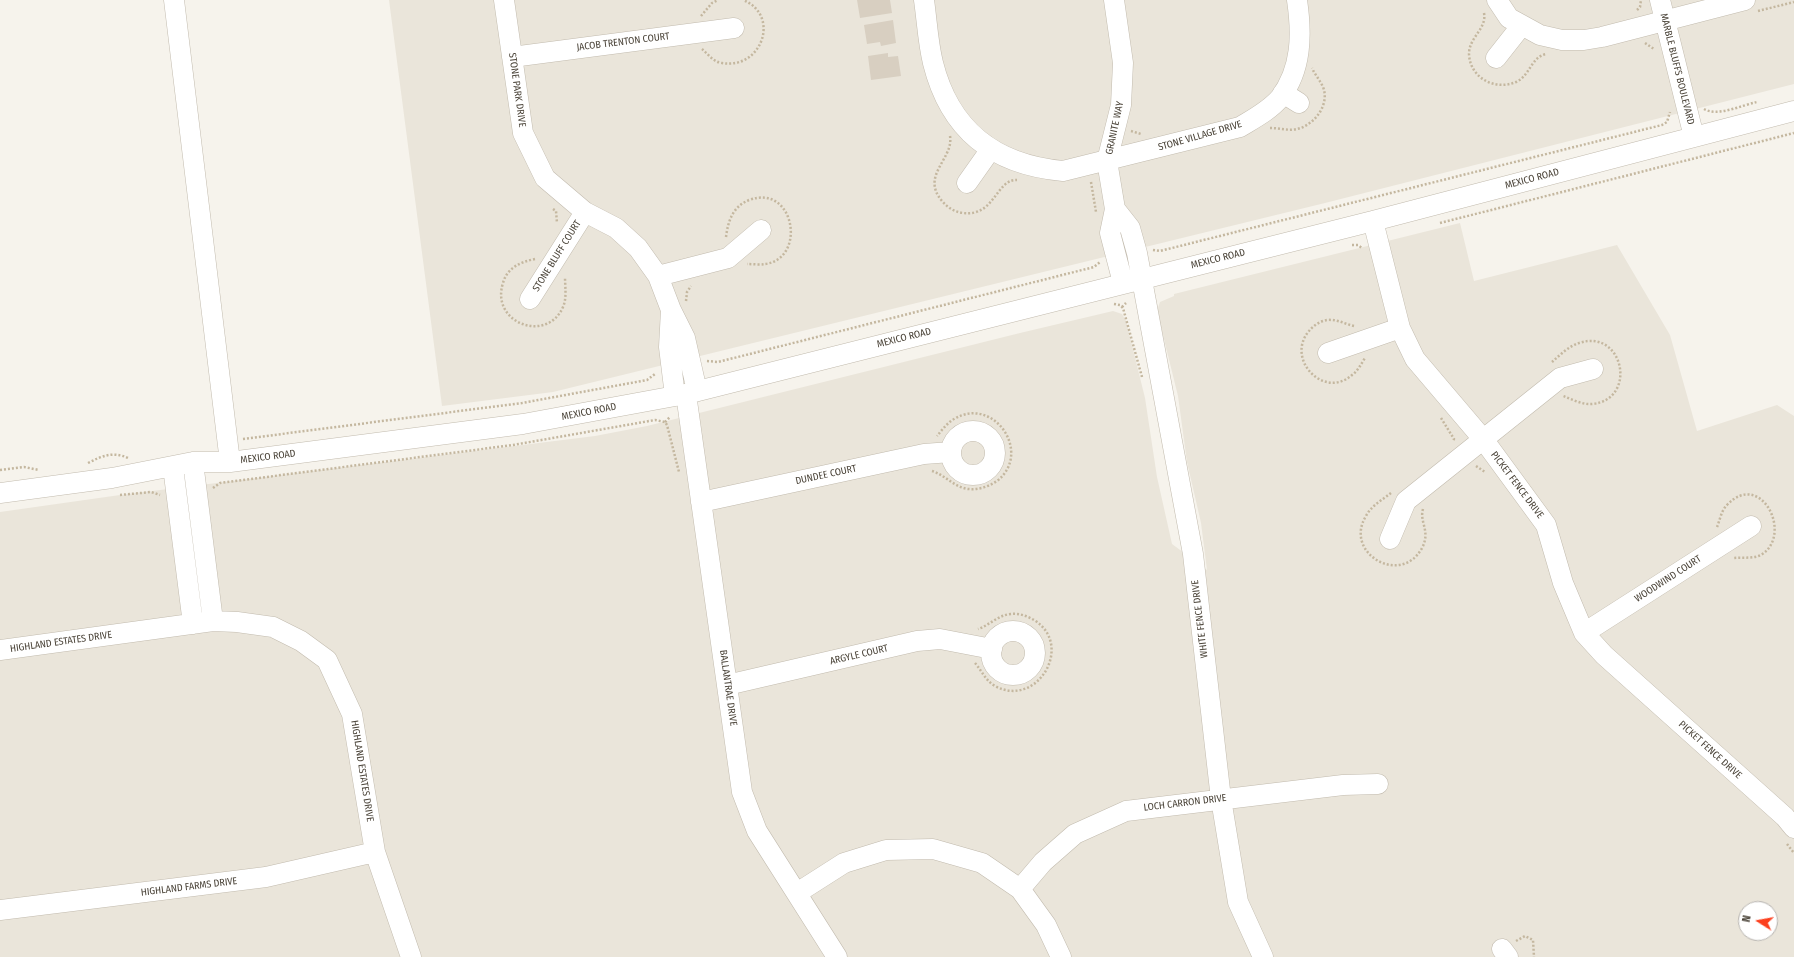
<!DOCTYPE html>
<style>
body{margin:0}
#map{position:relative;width:1794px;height:957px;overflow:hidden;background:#f6f3ec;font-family:"Fira Sans Condensed",sans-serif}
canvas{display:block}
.north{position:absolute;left:1738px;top:901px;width:40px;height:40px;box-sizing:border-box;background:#fff;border:1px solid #b7b4b0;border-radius:50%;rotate:281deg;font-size:11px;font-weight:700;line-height:16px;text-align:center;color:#4b4439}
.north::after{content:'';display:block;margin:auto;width:14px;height:18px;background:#fc3f1d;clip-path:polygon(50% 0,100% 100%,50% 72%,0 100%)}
</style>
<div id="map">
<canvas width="1794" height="957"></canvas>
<div class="north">N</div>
</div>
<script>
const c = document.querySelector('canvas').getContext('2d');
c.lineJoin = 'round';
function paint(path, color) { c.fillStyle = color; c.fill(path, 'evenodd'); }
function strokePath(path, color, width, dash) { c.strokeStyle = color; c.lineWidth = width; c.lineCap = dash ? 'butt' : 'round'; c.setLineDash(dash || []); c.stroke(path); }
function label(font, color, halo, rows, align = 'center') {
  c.font = font + ' "Fira Sans Condensed",sans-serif'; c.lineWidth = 3; c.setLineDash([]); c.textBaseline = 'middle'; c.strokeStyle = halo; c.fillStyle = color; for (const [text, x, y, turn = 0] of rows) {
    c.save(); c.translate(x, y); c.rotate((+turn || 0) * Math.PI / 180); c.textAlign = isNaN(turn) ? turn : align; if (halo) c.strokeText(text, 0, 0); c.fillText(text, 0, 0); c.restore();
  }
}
const residential = new Path2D(`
 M389 0H1794V84L1325 203 553 392 442 406Z
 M1460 223 1474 281 1617 245 1670 335 1697 431 1777 405 1794 416V957H0V512L120 495 595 436 647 426 1020 333 1113 311 1122 314 1126 321 1145 398 1157 477 1172 544 1207 570 1201 523 1187 462 1178 396 1157 311 1160 302 1174 296V294ZM1746 909H1770V933H1746Z`);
const building = new Path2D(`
 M857 0H890L892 13 860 18Z
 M893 20 896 43 881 46 880 42 867 44 864 25Z
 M888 53V57L898 56 901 76 871 80 868 56Z`);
const path = new Path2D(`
 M1637 10 1640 7 1641 0
 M1758 11 1794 2
 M1484 13C1487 29 1469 37 1469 54 1470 78 1495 91 1516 82 1530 76 1531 57 1546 54
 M701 16 712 3 718 0
 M1645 43 1654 49
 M702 49C708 54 713 62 722 63 762 70 781 15 743 0
 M1704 109C1718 117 1742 105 1757 102
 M1270 128C1279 128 1288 131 1297 129 1315 125 1330 104 1323 87 1320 80 1315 75 1312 68
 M1131 131 1141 134
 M950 136C954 159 920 175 942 201 948 208 955 212 963 213 995 217 996 179 1017 180
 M1091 182 1096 212
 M553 209 556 211 557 223
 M1440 223 1794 133
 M726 237C728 222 732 207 749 200 795 183 807 259 765 264 760 265 753 264 747 264
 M1352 245H1358L1362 248
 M1153 250 1160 251 1662 125 1667 122 1670 112
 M535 259C520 262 507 268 503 283 490 323 547 344 563 307 567 298 565 287 565 277
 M686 301 687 292 691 286
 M1114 304 1120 305 1123 308 1142 377
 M1122 307 1126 303
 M1354 326C1345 324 1337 319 1327 320 1320 321 1313 326 1309 331 1285 359 1324 400 1352 375 1358 371 1361 364 1365 358
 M707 361 718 362 1094 267 1100 262
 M1552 362C1560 355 1569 346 1579 343 1624 328 1638 400 1592 404 1582 405 1572 399 1563 396
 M1441 418 1454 439 1453 441
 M665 422 670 417
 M243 439 522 403 647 380 655 374
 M88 463C102 456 113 451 128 458
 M1476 466 1485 472
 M0 470 24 467 39 470
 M932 471C945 475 954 487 968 489 978 490 988 487 997 481 1033 453 994 395 954 419 947 423 942 430 937 436
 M213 488 220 483 513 445 655 420 665 422 667 425 679 472
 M1391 493C1382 500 1371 506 1366 516 1343 553 1401 587 1422 548 1431 531 1419 522 1423 509
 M120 495 151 492 160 495
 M1717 527C1720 520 1721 511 1727 505 1761 469 1794 535 1761 555 1753 559 1743 557 1734 558
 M975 663C982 671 985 680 995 686 1037 709 1075 645 1034 620 1027 616 1019 613 1011 614 998 615 990 625 978 629
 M1787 844 1794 853
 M1516 941 1525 936 1533 940 1534 957`);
const minor = new Path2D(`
 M174 0 230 462
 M504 0 523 133 545 178 585 212 616 228 638 248 658 276 671 310 685 338 697 391
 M924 0C927 21 928 43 933 63 950 131 995 165 1063 171L1240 127C1253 119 1269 111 1280 98 1302 69 1302 34 1297 0
 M1114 0 1123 63 1121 105 1107 161 1115 209 1110 233 1123 283
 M1497 0 1509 18 1540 35 1562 40H1584L1602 37 1745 0
 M1660 0 1694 137
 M512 57 734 28
 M1496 58 1522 25
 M1283 93 1299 103
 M967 183 991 149
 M1115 209 1130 228 1137 253 1193 554 1221 799 1238 902 1263 957
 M1373 221 1400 328 1415 359 1483 439 1546 525 1563 583 1584 633 1604 655 1785 817 1794 828
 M658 276 728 258 761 230
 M530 299 585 212
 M671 310 669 347 675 396
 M1328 353 1400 328
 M686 394 742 792 757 831 837 957
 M951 453a22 22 0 1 1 44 0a22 22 0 1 1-44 0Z
 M193 462 213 621
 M173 467 193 624
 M0 493 112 478 193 462H230L523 424 686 394 1373 221 1794 111
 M701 502 924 454 951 452
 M1390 539 1406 501 1560 378 1593 369
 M991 653a22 22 0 1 1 44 0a22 22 0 1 1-44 0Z
 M1584 633 1751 526
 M0 650 213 621 237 622 273 627 301 641 327 660 352 714 375 852 411 957
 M727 685 917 641 940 639 992 649
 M1020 889 1043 862 1075 834 1126 811 1343 785 1378 784
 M797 893 844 863 886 850 933 849 982 863 1020 889 1046 925 1061 957
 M0 910 266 877 375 852
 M1502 949 1508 957`);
const streetNames = [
 ["JACOB TRENTON COURT",623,42,-7],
 ["MARBLE BLUFFS BOULEVARD",1677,69,76],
 ["STONE PARK DRIVE",517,90,82],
 ["GRANITE WAY",1115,128,-78],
 ["STONE VILLAGE DRIVE",1200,136,-16],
 ["MEXICO ROAD",1532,179,-15],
 ["STONE BLUFF COURT",557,256,-58],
 ["MEXICO ROAD",1218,259,-14],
 ["MEXICO ROAD",904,338,-14],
 ["MEXICO ROAD",589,412,-11],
 ["MEXICO ROAD",268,457,-7],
 ["DUNDEE COURT",826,475,-12],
 ["PICKET FENCE DRIVE",1517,485,53],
 ["WOODWIND COURT",1668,579,-33],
 ["WHITE FENCE DRIVE",1200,619,-97],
 ["HIGHLAND ESTATES DRIVE",61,642,-8],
 ["ARGYLE COURT",859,655,-13],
 ["BALLANTRAE DRIVE",728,688,82],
 ["PICKET FENCE DRIVE",1710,750,42],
 ["HIGHLAND ESTATES DRIVE",362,771,81],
 ["LOCH CARRON DRIVE",1185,803,-7],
 ["HIGHLAND FARMS DRIVE",189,887,-7]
];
paint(residential, '#eae5da');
paint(building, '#d8cfc1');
strokePath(minor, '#c2bbae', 21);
strokePath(path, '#c4b79f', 2.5, [2, 2]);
strokePath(minor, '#fff', 20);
label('10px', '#4b4439', '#fff', streetNames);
</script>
